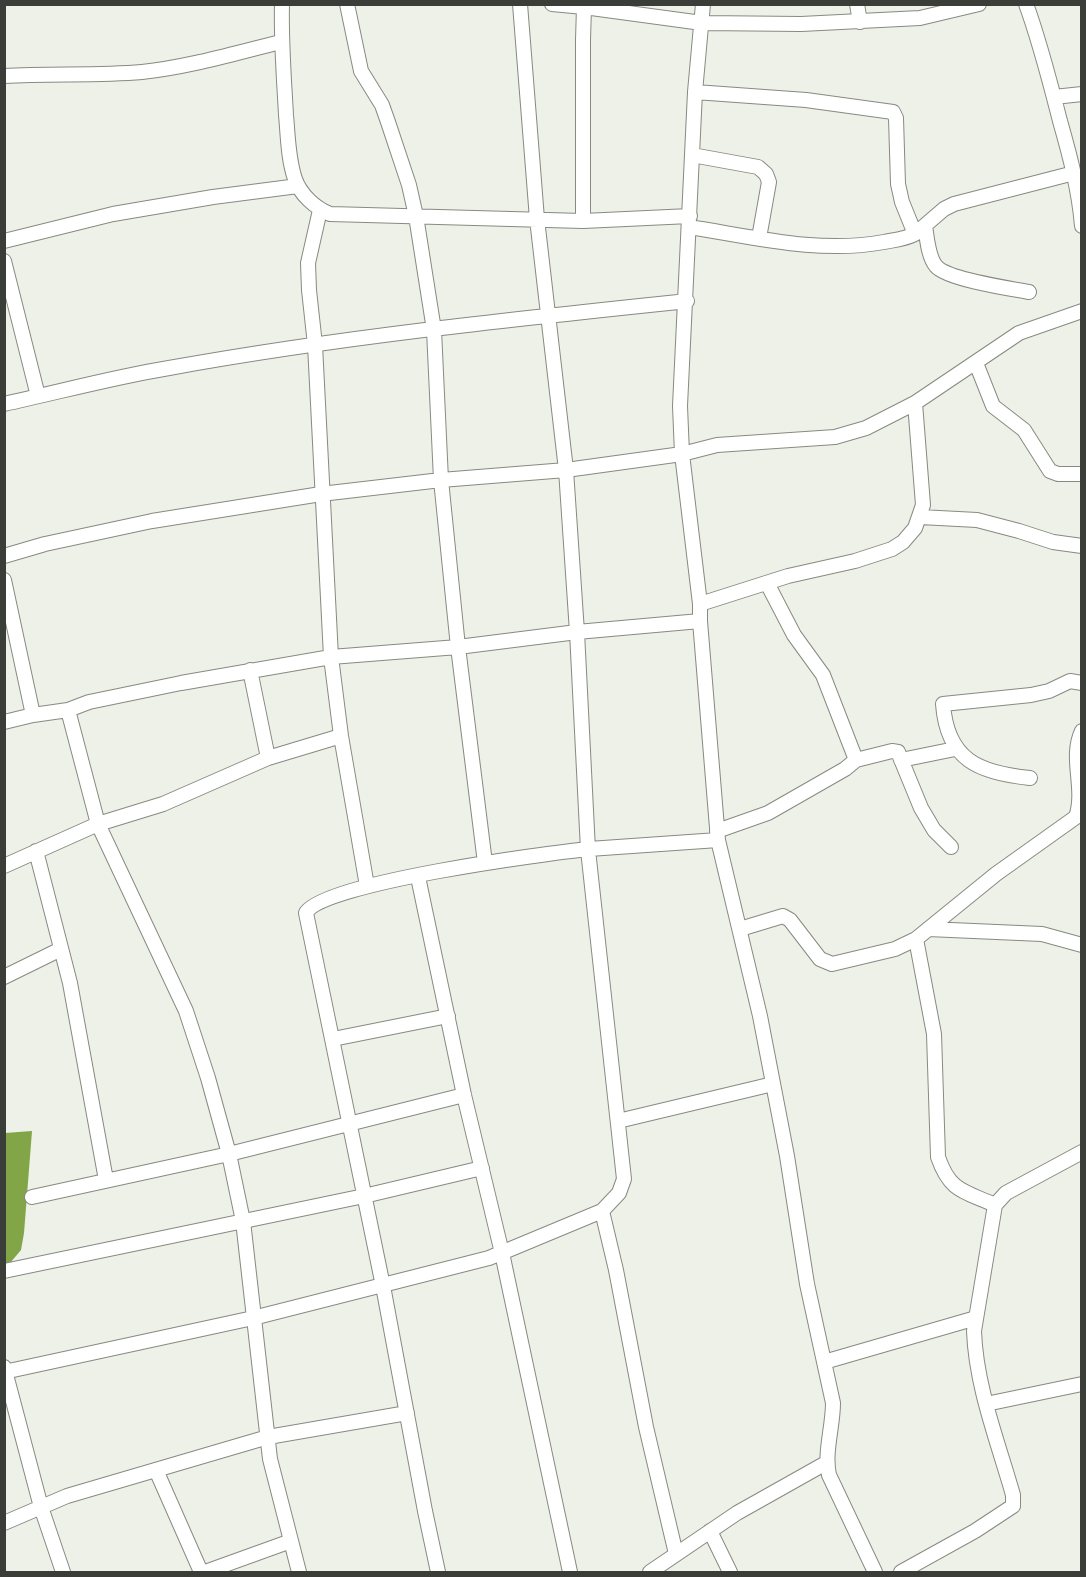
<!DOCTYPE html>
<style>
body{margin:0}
#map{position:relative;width:1086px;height:1577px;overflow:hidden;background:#edf1e8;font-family:"PT Serif",serif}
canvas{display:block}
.frame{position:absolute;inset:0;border:6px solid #3b3d39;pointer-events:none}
</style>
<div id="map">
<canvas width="1086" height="1577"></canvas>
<div class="frame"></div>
</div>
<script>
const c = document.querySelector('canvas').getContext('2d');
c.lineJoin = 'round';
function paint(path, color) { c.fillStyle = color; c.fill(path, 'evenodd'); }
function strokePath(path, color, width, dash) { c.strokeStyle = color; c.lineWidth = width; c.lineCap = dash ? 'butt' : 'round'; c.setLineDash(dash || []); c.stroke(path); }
const water = new Path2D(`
 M32 1131 24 1233 21 1250 5 1269V1133Z`);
const street = new Path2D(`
 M282 4C281 42 284 78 286 115 288 136 288 159 295 179 300 194 315 208 330 214L583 221 690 216
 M347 4 361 71 382 105 388 122 409 185 416 216 434 330 441 480 458 647 485 863
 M552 4 584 7 702 23 801 24 920 18 979 4
 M703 4 695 92 680 406 682 454 700 604V621L718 840 760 1016 787 1156 807 1284 833 1403C833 1427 824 1452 829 1475L875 1572
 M857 4 860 22
 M1026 4C1040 42 1050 82 1060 121 1070 156 1079 190 1082 226
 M4 76C50 73 96 76 142 72 189 67 235 53 281 42
 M1054 97 1082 94
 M692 155 758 167 766 174 769 182 759 238
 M320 210 308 263 309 290 315 345 331 657 341 736 367 886
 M583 221V40L584 7
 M925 226C927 237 928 257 936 266 946 279 1012 289 1029 292
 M689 227C754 237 819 254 884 242 894 240 906 239 915 234L902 202 898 184 896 118 893 112 806 100 695 92
 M915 234 944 209 954 204 1074 173
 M4 241 113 214 213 197 298 186
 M4 261 38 396
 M976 363 993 406 1024 430 1050 471 1058 474H1082
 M4 404C59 392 114 377 169 368 340 337 514 319 687 301
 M920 517 977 520 1019 531 1053 542 1082 546
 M4 556 45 544 152 521 321 494 441 480 566 470 682 454 717 445 835 437 866 428 915 403 1019 333 1082 311
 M4 580 33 715
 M700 604 788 576 855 561 892 549 903 542 915 528 923 505 915 403
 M68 710 98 824 186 1011 208 1078 229 1154 243 1221 270 1459 299 1572
 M4 722 33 715 68 710 89 702 181 683 331 657 458 647 577 632 700 621
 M268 758 341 736
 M856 760 892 751 898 752 921 808 934 830 951 847
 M901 760 955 749
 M1030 778C979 773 947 760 943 704L1031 695 1049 691 1070 681 1082 683
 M717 831 768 813 845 769 856 760 823 675 794 635 767 583
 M36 851 70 983 106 1180
 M4 866 98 824 163 804 268 758 250 670
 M418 877 464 1095 502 1253 570 1572
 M740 929 783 916 790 920 820 959 832 964 895 949 916 939 934 1034 938 1157C950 1192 964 1191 995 1205
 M928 929 1042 934 1082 945
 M916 939 996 874 1076 817C1086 789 1069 758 1082 731
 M4 977 61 949
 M333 1039 448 1016
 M618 1121 773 1084
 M32 1197 229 1154 464 1095
 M602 1211 616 1270 646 1427 676 1554
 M4 1271 364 1196 482 1168
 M824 1362 976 1318
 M4 1367 41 1507 63 1572
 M4 1372 253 1318 489 1258 602 1211 619 1193 624 1179 588 850 577 632 566 470 537 219 520 4
 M986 1404 1082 1384
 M156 1470 201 1572
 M4 1523 67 1496 268 1437 407 1413
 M710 1531 730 1572
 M205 1572 291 1541
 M438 1572 425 1511 383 1286 306 913C321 883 548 853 589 849 632 846 675 843 718 840
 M650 1572 737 1513 826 1463
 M901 1572 975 1531 1013 1506V1495C998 1442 976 1387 974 1331L995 1205 1006 1193 1082 1152`);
paint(water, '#81a547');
strokePath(street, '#878a82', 16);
strokePath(street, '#fff', 14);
</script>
